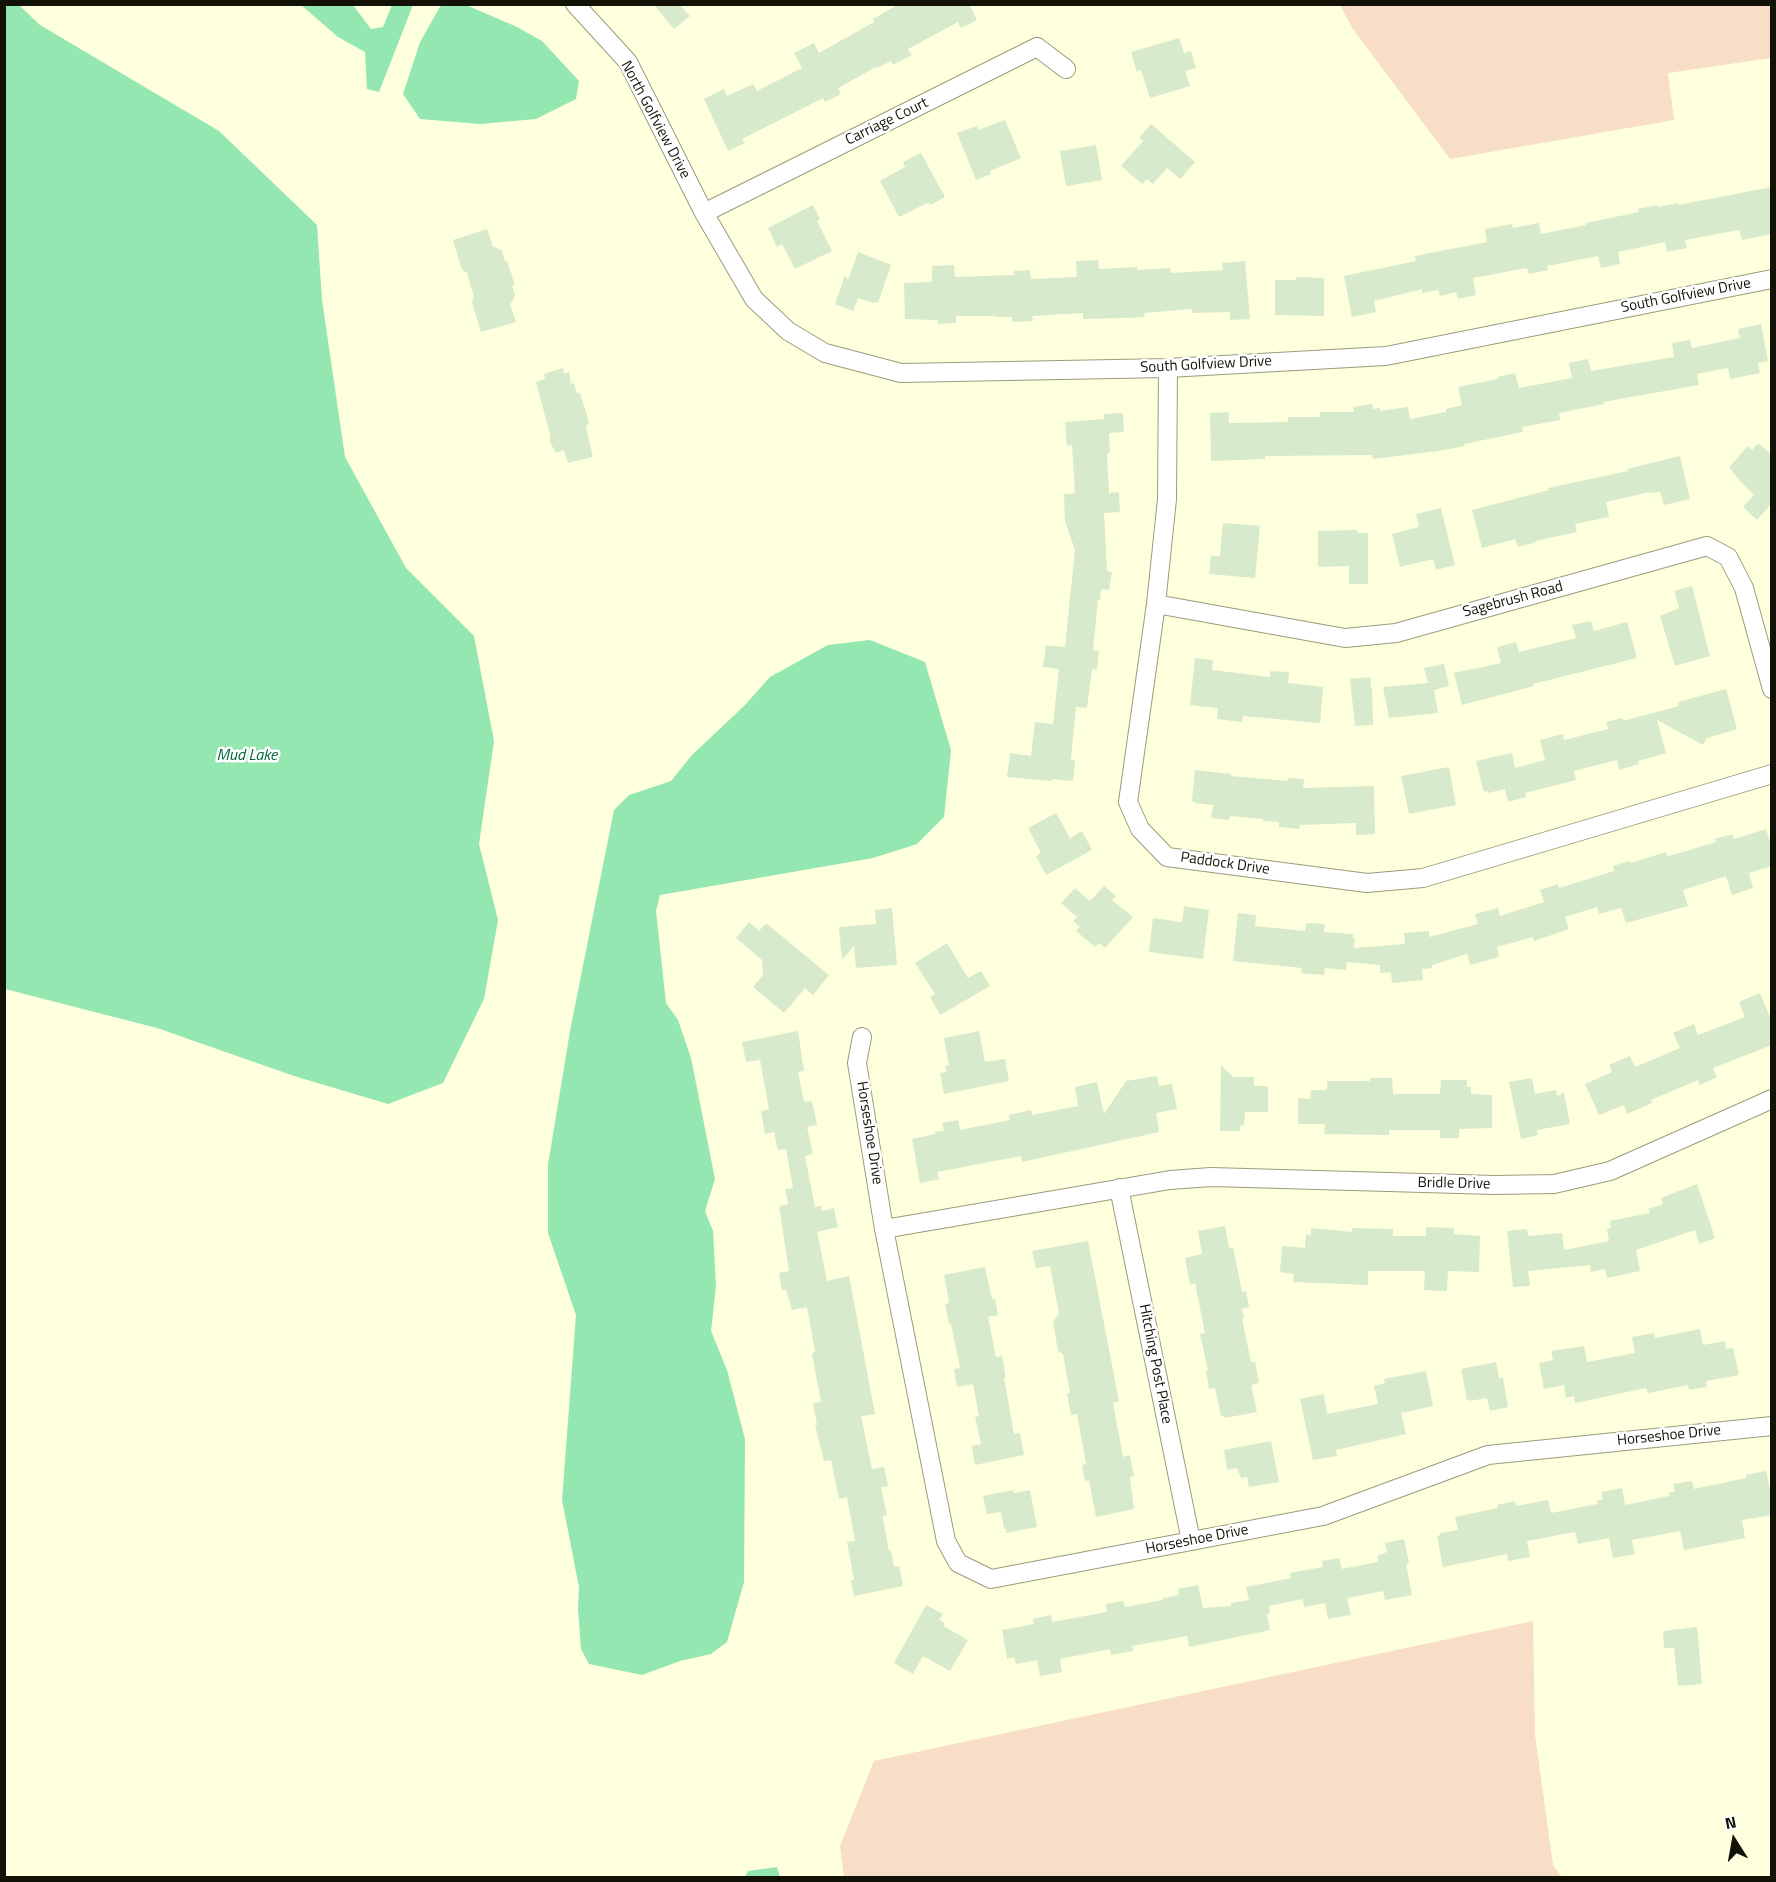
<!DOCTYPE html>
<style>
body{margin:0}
#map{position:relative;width:1776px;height:1882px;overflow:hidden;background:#fdffdd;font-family:"Titillium Web",sans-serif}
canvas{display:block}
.frame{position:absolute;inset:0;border:6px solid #121207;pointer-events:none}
.north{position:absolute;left:1704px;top:1810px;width:60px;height:60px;-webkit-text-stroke:4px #fff;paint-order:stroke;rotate:349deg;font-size:16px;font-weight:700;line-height:24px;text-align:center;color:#121207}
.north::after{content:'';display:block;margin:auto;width:21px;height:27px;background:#121207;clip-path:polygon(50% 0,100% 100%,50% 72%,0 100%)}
</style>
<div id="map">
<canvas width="1776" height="1882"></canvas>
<div class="frame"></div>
<div class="north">N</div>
</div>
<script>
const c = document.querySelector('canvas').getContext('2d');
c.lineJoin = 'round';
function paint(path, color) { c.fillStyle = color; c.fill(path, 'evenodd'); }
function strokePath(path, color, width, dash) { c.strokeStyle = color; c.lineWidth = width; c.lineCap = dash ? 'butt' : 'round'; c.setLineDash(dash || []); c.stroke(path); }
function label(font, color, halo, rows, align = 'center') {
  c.font = font + ' "Titillium Web",sans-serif'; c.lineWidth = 5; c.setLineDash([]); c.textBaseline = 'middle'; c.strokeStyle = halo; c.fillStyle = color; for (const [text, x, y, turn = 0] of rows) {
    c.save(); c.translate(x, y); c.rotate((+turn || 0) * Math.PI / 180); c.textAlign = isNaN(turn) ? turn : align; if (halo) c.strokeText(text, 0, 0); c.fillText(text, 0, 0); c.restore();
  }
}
const green = new Path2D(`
 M1340 5H1771V58L1668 73 1674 120 1450 159 1353 29Z
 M1533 1621 1535 1735 1553 1865 1562 1877H844L840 1846 874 1761Z`);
const water = new Path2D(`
 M4 5H19L40 25 219 131 317 225 322 300 345 457 406 568 474 636 494 741 479 844 498 920 484 999 443 1083 388 1104 294 1076 157 1028 5 989Z
 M301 5H353L371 29 383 27 392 5H413L379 92 367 89 365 52 338 37Z
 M441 5H466L517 27 542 41 579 81 576 99 536 119 480 124 420 119 403 94 420 42Z
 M870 640 925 662 951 750 944 817 917 844 873 858 660 895 656 911 666 1003 678 1020 691 1058 715 1179 705 1211 713 1231 716 1286 711 1331 727 1370 745 1439 744 1582 727 1642 711 1654 680 1661 642 1675 589 1664 581 1649 578 1609 579 1587 562 1500 576 1315 548 1233V1165L570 1031 614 810 629 795 671 781 692 755 744 706 770 677 828 645Z
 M777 1867 780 1877H745L748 1871Z`);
const building = new Path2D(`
 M653 4H679L690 16 674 29Z
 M899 4H969L977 20 961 28 958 22 908 49 912 55 893 65 891 61 877 68 876 67 838 88 841 94 825 102 823 98 742 139 745 143 728 151 704 99 724 89 727 96 753 84 757 91 802 68 794 53 814 43 819 53 874 22 873 19Z
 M1179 38 1184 53 1191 51 1196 68 1185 71 1190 86 1150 98 1141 70 1137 72 1131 52Z
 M1005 120 1021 158 990 171 991 174 976 180 957 133 977 126 978 130Z
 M1151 124 1195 162 1180 179 1167 168 1153 184 1147 179 1142 184 1121 166 1143 141 1139 138Z
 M1096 145 1102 180 1066 186 1060 151Z
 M921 153 945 197 930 205 929 202 899 217 880 181 905 167 903 162Z
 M1772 187V234L1742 240 1739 230 1685 240 1687 248 1667 252 1665 242 1618 252 1620 264 1601 268 1598 256 1547 266 1548 270 1529 274 1527 268 1473 278 1476 295 1458 299 1456 292 1440 296 1438 290 1422 293V289L1374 301 1376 312 1352 317 1344 276 1416 261 1415 256 1487 242 1485 229 1512 224 1513 228 1539 223 1541 234 1586 225V223L1639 212 1638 209 1658 205V207L1678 203V205Z
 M813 205 820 219 817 221 832 251 795 269 782 244 777 247 768 228Z
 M487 229 493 246 502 251 505 261H507L515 285H512L515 296 510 305 516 322 481 332 472 302 474 297 467 273 462 270 453 240Z
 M858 252 891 265 878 303 875 302 874 303 858 298 853 311 835 304 845 275 848 280Z
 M1098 260 1099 269 1137 267V270L1170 268 1171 273 1223 270 1222 263 1245 261 1250 319 1230 320V312L1192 313V309L1144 313 1145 317 1124 318 1083 319V313L1032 316 1033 321 1012 322V317H995V316H956V323L938 324V320L905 319 904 283 932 282V266L954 265 955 277 1014 275V271L1030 270 1031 279 1077 277 1076 261Z
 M1296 277 1324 278V316L1275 315V280H1296Z
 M1761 324 1768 361 1758 363 1760 373 1730 379 1728 368 1697 374 1699 385 1603 402 1604 404 1559 413 1560 420 1522 427 1523 432 1464 444 1465 446 1438 451 1373 459 1372 455 1265 456V459L1211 461 1210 413 1229 412V423L1288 422V417H1320V412H1354L1353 407 1372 404 1373 409 1380 408V411L1408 407 1410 419 1446 412V409L1462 405 1458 387 1498 379 1497 377 1515 373 1519 388 1572 378 1569 363 1588 359 1591 371 1674 357 1672 343 1690 340 1692 348 1740 338 1738 329Z
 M563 368 564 374 569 372 571 384 574 383 577 393H580L589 422 586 427 593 457 568 463 564 450 556 453 550 442V434L536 382 545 379 544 374Z
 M1123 413 1124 432 1109 433 1110 453H1107L1109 493 1119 492 1120 512 1104 513 1107 571 1112 572 1109 590 1101 589 1100 600H1098L1093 650 1099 651 1097 670 1092 669 1087 708 1076 707 1071 760H1075L1073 781 1052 779 1051 781 1007 777 1010 753 1031 756 1035 722 1053 724 1059 669 1043 667 1046 645 1065 647 1075 550 1065 521 1064 494 1075 493 1072 445 1067 446 1065 422 1104 419V414Z
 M1758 443 1772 455V503L1757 520 1743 507 1754 495 1739 480 1729 467 1748 446 1752 450Z
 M1680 456 1690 499 1664 505 1660 492 1651 493 1650 492 1606 502 1609 517 1575 524 1577 532 1535 541 1536 542 1518 547 1515 539 1482 548 1472 510 1549 490 1548 488 1628 471 1627 469Z
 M1441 508 1455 565 1436 570 1433 559 1400 567 1392 534 1419 527 1416 514Z
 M1223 523 1260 526 1255 578 1209 574 1211 556H1220Z
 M1357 530V533H1368V584H1349V566L1318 567V531Z
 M1692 586 1710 656 1675 666 1660 616 1679 608 1674 591Z
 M1591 621 1594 631 1627 622 1637 658 1533 684 1534 686 1462 705 1454 673 1501 663 1497 647 1516 642 1519 652 1576 638 1572 625Z
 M1195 658 1213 660 1212 670 1270 677V671L1289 672 1288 683 1323 687 1320 723 1243 716 1242 722 1217 719 1218 708 1190 705Z
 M1444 664 1449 686 1434 690 1438 713 1389 718 1383 687 1428 683 1424 668Z
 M1370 677 1371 689 1372 688 1373 725 1355 726 1350 679Z
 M1726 689 1737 729 1707 738 1703 745 1657 720 1666 753 1638 761 1639 764 1619 770 1617 760 1574 771 1576 780 1525 793 1526 797 1508 802 1505 789 1488 793V791L1484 792 1476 761 1512 753 1515 768 1545 760 1540 740 1563 734 1564 740 1608 729 1606 722 1622 718 1623 721 1679 706 1678 702Z
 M1449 767 1456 805 1409 814 1401 776Z
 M1195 770 1231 774V776L1288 781V778L1304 779 1303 788 1374 786 1375 834 1356 835V823L1300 825 1299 829 1279 827V822L1263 821V819L1230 816 1229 820 1211 818 1213 805 1195 803V802L1192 801Z
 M1056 813 1070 838 1082 831 1092 850 1046 875 1036 856 1041 853 1028 828Z
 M1766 829 1772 849V866L1749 873 1753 888 1732 895 1726 876 1683 890 1688 906 1626 923 1621 908 1599 914 1597 907 1565 917 1569 929 1534 941 1533 937 1497 947 1499 957 1470 965 1467 954 1432 965V968L1422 969 1423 980 1392 983 1391 972 1380 973V965L1347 962 1346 970 1325 968 1324 975 1301 973 1302 968 1233 961 1238 913 1256 915 1255 926 1305 931 1306 923 1325 924 1324 932 1353 934V938H1355L1354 948 1405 944 1404 933 1429 931V937L1478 924 1475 914 1498 908 1500 916 1544 902 1540 890 1558 884 1559 888 1614 871 1613 866 1630 861 1631 863 1666 852 1667 856 1683 852 1716 842 1715 839 1732 834 1734 839Z
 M1104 886 1116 896 1112 900 1133 917 1105 948 1099 943 1095 947 1076 931 1080 927 1073 921 1077 917 1061 903 1075 888 1090 901Z
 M1184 906 1209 910 1203 959 1149 952 1153 918 1182 922Z
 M892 908 897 965 856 968 854 946 842 960 839 927 876 924 875 910Z
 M749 922 759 931 766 923 829 975 813 995 805 988 784 1013 753 987 763 975 762 960 736 938Z
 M947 943 968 978 981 971 990 986 940 1015 930 997 935 994 915 963Z
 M1760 993 1772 1022V1045L1713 1068 1717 1077 1700 1085 1698 1080 1651 1100 1652 1103 1627 1114 1624 1105 1599 1115 1585 1084 1612 1072 1609 1065 1630 1056 1635 1067 1680 1048 1673 1033 1694 1024 1698 1035 1745 1017 1739 1002Z
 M798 1031 804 1071 798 1072 804 1102 812 1101 817 1125 807 1127 813 1154 805 1156 815 1207 821 1206 822 1211 834 1208 838 1227 817 1232 827 1281 849 1276 875 1414 861 1416 872 1469 884 1467 888 1486 881 1487 887 1515 883 1516V1519L889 1551H891L894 1567 899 1566 903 1586 854 1596 851 1580H854L847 1542 855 1541 847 1497 839 1499 831 1460 824 1461 815 1425H817L813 1403 821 1402 812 1354 815 1351 807 1307 792 1310 786 1290H782L779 1273 789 1271 779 1206 788 1204 785 1189 793 1188 786 1149 778 1150 774 1132 765 1134 761 1111 769 1109 760 1060 746 1062 742 1042Z
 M979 1031 985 1062 1005 1059 1009 1081 944 1094 940 1073 946 1072 945 1066 949 1065 944 1038Z
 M1221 1065 1233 1077H1254V1086H1268V1112H1245L1244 1125 1240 1126V1131H1220Z
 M1157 1076 1159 1086 1172 1084 1177 1109 1156 1113 1159 1132 1022 1162 1021 1156 937 1172 939 1179 920 1183 912 1139 935 1134V1132L944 1131 942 1123 958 1120 960 1130 1010 1120 1009 1115 1031 1110 1032 1115 1078 1106 1075 1087 1097 1082 1104 1114 1126 1081Z
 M1370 1078H1392L1393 1094H1440L1441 1080H1467V1087H1471V1094L1492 1095V1128L1459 1129V1138H1440V1130H1389V1135L1324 1134 1325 1124H1298V1098L1310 1099 1311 1090H1327V1081H1370Z
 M1532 1078 1535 1094 1556 1090 1557 1096 1564 1093 1570 1124 1537 1130 1538 1135 1521 1139 1509 1082Z
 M1697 1184 1715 1238 1699 1244 1695 1230 1636 1250 1640 1271 1607 1278 1605 1269 1591 1272 1590 1265 1528 1271 1530 1286 1513 1287 1507 1231 1527 1229 1528 1236 1562 1233 1564 1250 1609 1241 1607 1229 1611 1228 1610 1221 1650 1213 1648 1209 1663 1204 1661 1198Z
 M1225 1226 1229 1248 1233 1247 1242 1292 1246 1291 1249 1307 1242 1309 1244 1318 1242 1319 1251 1362 1255 1361 1259 1383 1251 1385 1257 1412 1225 1418 1224 1416H1221L1215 1388 1209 1389 1206 1371 1208 1370 1200 1334 1205 1333 1195 1283 1190 1285 1185 1258 1202 1254 1198 1231Z
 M1426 1227 1454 1228V1234L1480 1236 1479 1272 1448 1271 1447 1291 1424 1290 1425 1271H1368V1285L1293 1282 1294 1274 1280 1272 1282 1246 1305 1248 1306 1234 1311 1235V1228L1352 1232V1228L1393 1229V1236H1426Z
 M1088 1241 1119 1401 1113 1403 1123 1457 1130 1455 1134 1476 1130 1477 1134 1509 1096 1517 1089 1480 1085 1481 1082 1465 1086 1464 1077 1414 1071 1415 1067 1393H1070L1063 1354 1058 1351 1053 1322 1059 1313 1050 1266 1036 1268 1032 1251Z
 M985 1267 992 1299H995L998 1315 988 1317 996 1357 1002 1356 1006 1378H1004L1014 1434 1020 1433 1024 1455 975 1465 972 1446 981 1444 975 1417 979 1416 973 1384 957 1387 954 1369 960 1368 951 1324H949L945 1304 949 1303 944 1275Z
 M1700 1329 1703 1345 1725 1341 1726 1349 1733 1348 1739 1375 1706 1381 1707 1387 1689 1390 1688 1385 1648 1393 1646 1388 1575 1403 1574 1396 1566 1398 1564 1385 1544 1389 1539 1363 1553 1360 1551 1351 1584 1346 1587 1362 1635 1353 1632 1337 1654 1333 1655 1338Z
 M1496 1362 1499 1378 1503 1377 1508 1407 1490 1411 1487 1398 1470 1401V1399L1467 1400 1461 1369Z
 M1426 1371 1433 1406 1401 1413 1406 1434 1336 1450 1337 1456 1313 1460 1300 1399 1324 1394 1327 1414 1378 1404 1374 1386 1385 1383 1384 1379Z
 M1271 1441 1279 1482 1249 1487 1247 1477 1241 1478 1237 1468 1227 1470 1224 1450Z
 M1766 1471 1772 1498V1515L1742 1520 1745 1538 1684 1550 1680 1531 1632 1540 1635 1554 1613 1558 1609 1538 1578 1544 1575 1532 1527 1541 1530 1557 1508 1561 1507 1554 1443 1567 1437 1536 1440 1535V1533L1458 1530 1455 1517 1498 1508 1497 1505 1515 1501 1516 1506 1548 1500 1551 1513 1597 1504V1501L1603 1499 1601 1492 1622 1488 1625 1505 1669 1496V1493L1675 1491 1673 1484 1692 1481 1694 1489 1746 1478V1475Z
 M1013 1490 1014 1493 1030 1490 1037 1527 1006 1533V1529H1004L1001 1512 987 1514 983 1496Z
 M1404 1539 1409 1563 1406 1564 1412 1595 1385 1600 1383 1591 1347 1598 1351 1615 1328 1619 1325 1603 1304 1607 1303 1599 1269 1606 1270 1613 1267 1614 1270 1630 1209 1643 1189 1647 1187 1636 1132 1646 1133 1651 1111 1655 1110 1649 1060 1659 1062 1672 1040 1676 1037 1660 1016 1664 1014 1657 1007 1659 1002 1630 1034 1624 1033 1619 1051 1615 1052 1622 1107 1612 1106 1604 1123 1601 1125 1607 1163 1600V1598L1179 1595 1178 1589 1198 1585 1203 1608 1231 1606V1603L1249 1600 1246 1587 1291 1578 1290 1573 1323 1567 1322 1561 1339 1558 1342 1569 1378 1562 1377 1556 1387 1552 1385 1543Z
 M926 1605 943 1614 939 1620 945 1623 943 1626 968 1640 950 1671 923 1656 913 1674 894 1663Z
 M1697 1627 1702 1684 1678 1686 1674 1648H1664L1663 1631Z`);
const minor = new Path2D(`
 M575 4 628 62 704 213 754 299 788 331 825 353 901 373 1168 368 1386 356 1772 279
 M704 213 1037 47 1066 69
 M1168 368 1167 499 1156 604 1128 802 1140 829 1167 857 1367 883 1423 878 1772 774
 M1156 604 1345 638 1396 633 1707 546 1728 557 1744 588 1772 689
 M862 1037 857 1063 884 1229 946 1541 958 1563 991 1579 1323 1516 1488 1455 1772 1426
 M1119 1188 1191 1541
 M884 1229 1170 1180 1211 1177 1494 1185 1554 1184 1610 1171 1772 1099`);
const streetNames = [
 ["North Golfview Drive",655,120,62],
 ["Carriage Court",887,122,-26],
 ["South Golfview Drive",1686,296,-11],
 ["South Golfview Drive",1206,365,-3],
 ["Sagebrush Road",1513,600,-15],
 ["Paddock Drive",1225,864,8],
 ["Horseshoe Drive",869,1133,81],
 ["Bridle Drive",1454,1184,1],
 ["Hitching Post Place",1155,1364,79],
 ["Horseshoe Drive",1669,1436,-6],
 ["Horseshoe Drive",1197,1540,-11]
];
const waterNames = [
 ["Mud Lake",247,756]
];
paint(green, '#f8dec6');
paint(water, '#95e7b1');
paint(building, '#d8eacc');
strokePath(minor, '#9a9c7c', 20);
strokePath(minor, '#fff', 18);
label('15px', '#121207', '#fff', streetNames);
label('italic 16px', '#006637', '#fff', waterNames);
</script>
